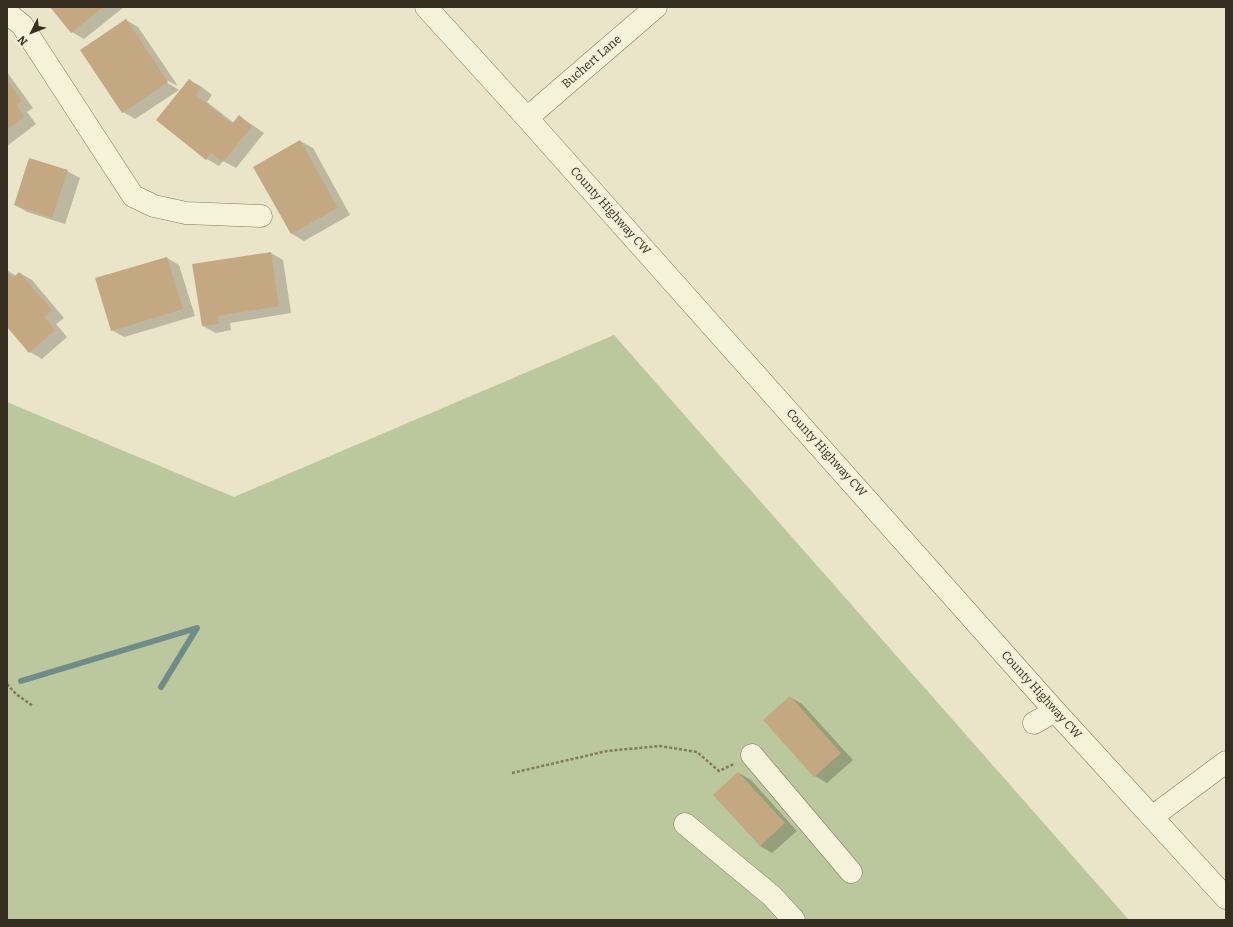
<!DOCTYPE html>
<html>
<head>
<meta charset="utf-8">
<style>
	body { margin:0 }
	#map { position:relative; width:1233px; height:927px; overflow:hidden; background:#eae5c8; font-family:Bitter,serif }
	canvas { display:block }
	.frame { position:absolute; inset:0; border:8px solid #362e21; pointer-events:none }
	.north { position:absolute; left:12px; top:12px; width:40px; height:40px; -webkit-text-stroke:3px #f2efd6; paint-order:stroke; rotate:228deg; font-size:11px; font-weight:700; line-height:16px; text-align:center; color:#362e21 }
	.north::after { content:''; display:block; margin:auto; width:14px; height:18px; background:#362e21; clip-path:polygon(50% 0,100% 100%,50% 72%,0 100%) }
</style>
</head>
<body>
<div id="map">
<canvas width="1233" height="927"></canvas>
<div class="frame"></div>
<div class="north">N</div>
</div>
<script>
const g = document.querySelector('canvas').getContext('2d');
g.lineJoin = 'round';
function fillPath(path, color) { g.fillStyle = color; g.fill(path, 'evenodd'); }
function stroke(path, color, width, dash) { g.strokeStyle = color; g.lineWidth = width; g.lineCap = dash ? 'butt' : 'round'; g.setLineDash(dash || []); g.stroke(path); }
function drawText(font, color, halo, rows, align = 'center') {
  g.font = font + ' Bitter,serif'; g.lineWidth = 3.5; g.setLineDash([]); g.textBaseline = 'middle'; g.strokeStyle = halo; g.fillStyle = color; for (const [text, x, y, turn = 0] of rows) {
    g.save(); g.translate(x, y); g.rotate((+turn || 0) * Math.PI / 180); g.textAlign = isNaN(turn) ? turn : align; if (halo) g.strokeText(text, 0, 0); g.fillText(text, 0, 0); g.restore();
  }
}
const green = new Path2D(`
	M614 335 1129 920H7V402L234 497Z`);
const shadow = new Path2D(`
	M51 7H124L84 39 72 32Z
	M126 20 138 27 178 86 164 79 163 80 179 90 135 119 123 112Z
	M7 72 33 108 27 112 36 124 7 146Z
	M189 80 202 87 212 95 207 102 234 123 239 117 251 124 264 133 236 168 223 161 219 166 207 159Z
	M300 141 313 148 350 215 304 241 292 234 254 167Z
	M67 171 80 178 65 224 27 212 15 205Z
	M271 253 283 260 291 313 230 323 231 330 216 333 203 326Z
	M167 258 179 265 195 316 124 337 112 330Z
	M7 270 16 276 20 273 32 280 64 318 56 324 67 337 42 359 30 352 7 326Z
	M790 697 802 704 853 760 827 783 815 776Z
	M739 773 751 780 797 831 772 853 760 846Z`);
const stream = new Path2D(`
	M21 681 197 628 161 687`);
const building = new Path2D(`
	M50 7H103L71 33Z
	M126 19 168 82 122 113 80 50Z
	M189 79 201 88 196 95 232 124 239 115 252 126 223 162 211 153 206 160 156 120Z
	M7 80 22 101 16 105 24 117 7 130Z
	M300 140 338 208 291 234 253 167Z
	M29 158 68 170 52 218 14 205Z
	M271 252 279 306 218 316 219 324 202 326 192 264Z
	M167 257 183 309 111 331 95 278Z
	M7 272 13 278 19 272 52 310 44 317 55 330 29 353 7 327Z
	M790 696 841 753 814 777 763 720Z
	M738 772 785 823 760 846 713 795Z`);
const path = new Path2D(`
	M7 684 16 694 33 706
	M512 773 607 751 660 746 697 752 719 771 734 764`);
const minor = new Path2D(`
	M426 7 527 118 1055 711 1226 898
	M7 13 22 25 133 196 154 206 186 213 261 216
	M527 118 656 7
	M1034 723 1055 711
	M752 755 851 872
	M1152 817 1226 762
	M685 824 772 896 794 920`);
const streetNames = [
	["Buchert Lane",592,62,-41],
	["County Highway CW",610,211,48],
	["County Highway CW",826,453,48],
	["County Highway CW",1041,695,48]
];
fillPath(green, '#bbc79c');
fillPath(shadow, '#0003');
stroke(stream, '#708c89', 6);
fillPath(building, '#c4a881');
stroke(minor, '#84795f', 23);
stroke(path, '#84795f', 2.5, [3, 2]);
stroke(minor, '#f5f2da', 22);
drawText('12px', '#362e21', '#f2efd6', streetNames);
</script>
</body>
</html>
